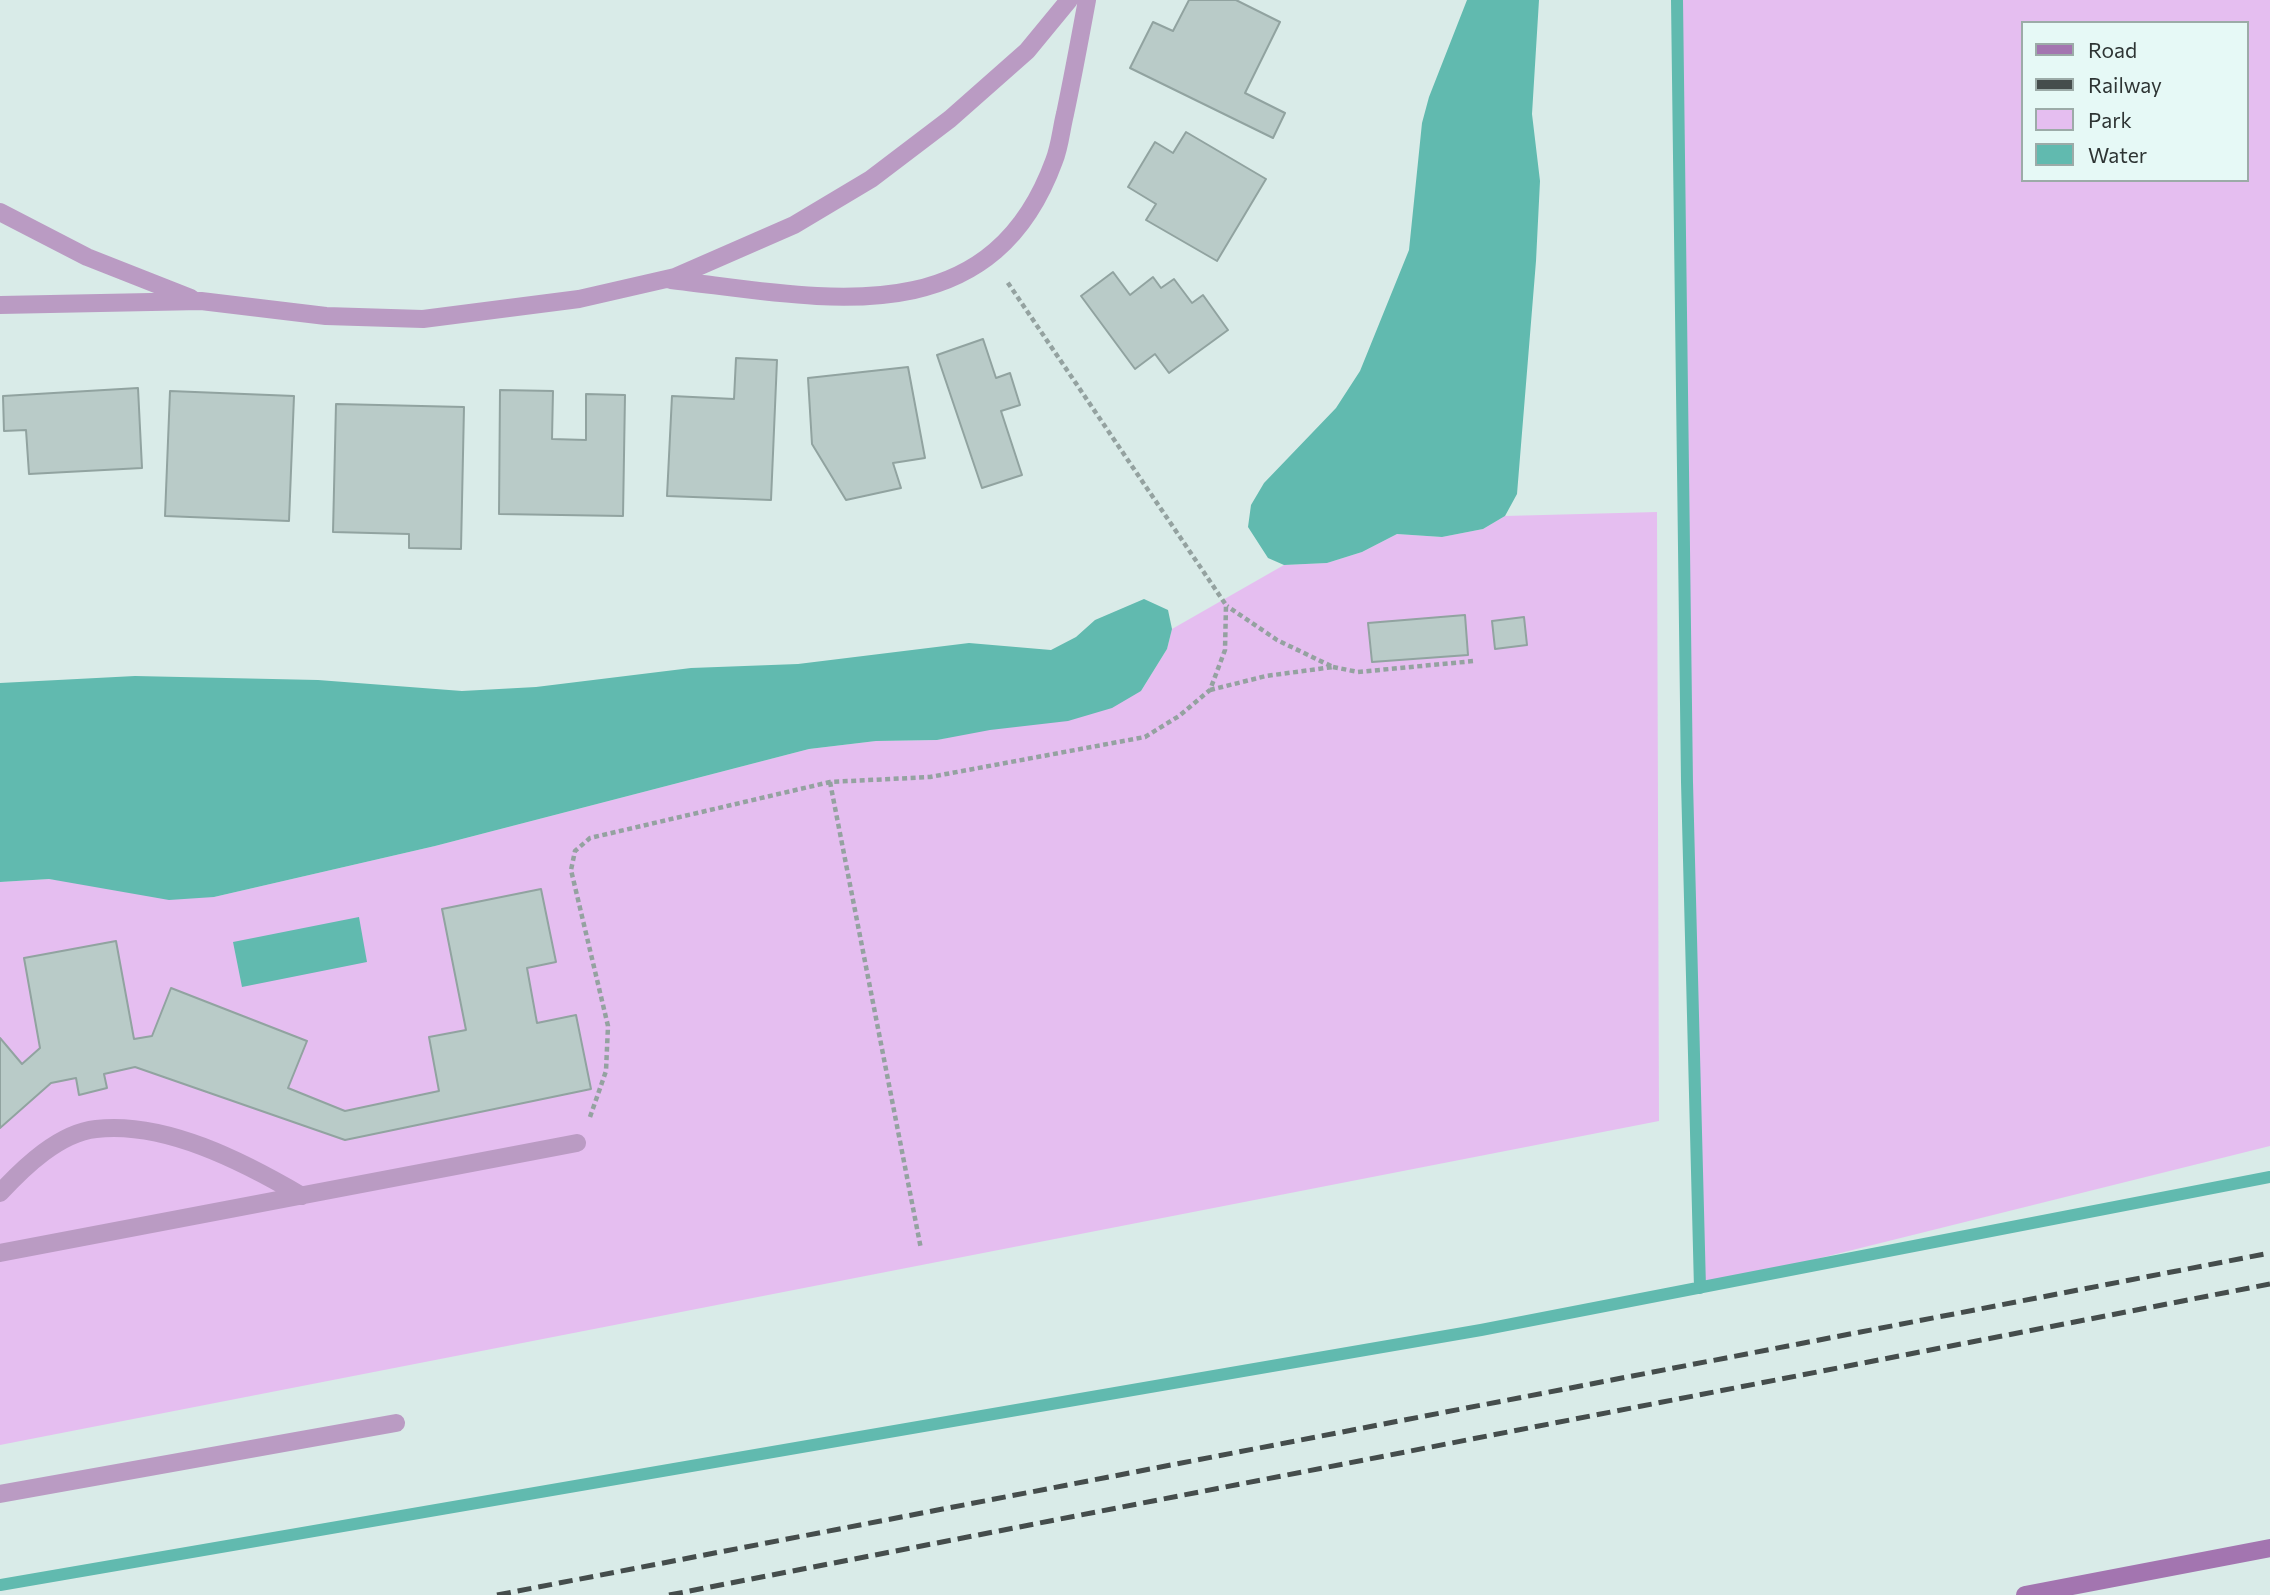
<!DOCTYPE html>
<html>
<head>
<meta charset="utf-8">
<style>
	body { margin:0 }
	#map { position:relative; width:2270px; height:1595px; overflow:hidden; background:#d9ebe8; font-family:Commissioner,sans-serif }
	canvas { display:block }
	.legend { position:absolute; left:2021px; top:21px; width:228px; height:161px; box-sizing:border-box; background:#e6f9f6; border:2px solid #9caba8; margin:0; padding:9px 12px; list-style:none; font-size:21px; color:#2e3534 }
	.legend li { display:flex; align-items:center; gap:14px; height:35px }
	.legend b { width:35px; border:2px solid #9caba8 }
</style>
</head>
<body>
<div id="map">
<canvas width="2270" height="1595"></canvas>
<ul class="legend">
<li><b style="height:9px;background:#a375b0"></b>Road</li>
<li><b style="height:9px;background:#454d4c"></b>Railway</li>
<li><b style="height:19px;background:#e5bef0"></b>Park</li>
<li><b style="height:19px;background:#61baaf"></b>Water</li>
</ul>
</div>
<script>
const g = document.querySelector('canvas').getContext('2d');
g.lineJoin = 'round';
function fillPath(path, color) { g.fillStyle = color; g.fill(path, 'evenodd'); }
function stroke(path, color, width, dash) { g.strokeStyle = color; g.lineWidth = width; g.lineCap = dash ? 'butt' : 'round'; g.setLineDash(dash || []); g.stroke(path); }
const green = new Path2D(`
	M1679 0H2270V1146L1700 1288ZM2023 23H2247V180H2023Z
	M1657 512 1659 1121 0 1445V882L49 879 214 897 435 846 809 749 876 741 937 740 1141 691 1167 649 1172 629 1284 565 1327 563 1362 552 1397 534 1442 537 1483 529 1505 516Z`);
const water = new Path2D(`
	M1467 0H1539L1532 114 1540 181 1536 261 1517 494 1505 516 1483 529 1442 537 1397 534 1362 552 1327 563 1284 565 1268 558 1248 527 1251 505 1264 483 1336 408 1360 371 1409 250 1422 123 1429 97Z
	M1144 599 1168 610 1172 629 1167 649 1141 691 1112 708 1068 721 990 730 937 740 876 741 809 749 435 846 214 897 169 900 49 879 0 882V683L135 676 318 680 462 691 536 687 691 668 798 664 969 643 1051 650 1076 637 1095 620Z
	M359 917 367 962 242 987 233 942Z`);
const stream = new Path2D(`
	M1677 0 1687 782 1700 1288
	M0 1585 1481 1330 2270 1177`);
const building = new Path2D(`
	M1189 0H1236L1280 22 1245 93 1285 113 1273 138 1130 68 1153 22 1173 31Z
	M1186 132 1266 179 1217 261 1146 220 1156 204 1128 187 1155 142 1173 153Z
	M1113 272 1130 295 1153 277 1161 288 1174 279 1192 303 1203 295 1228 330 1169 373 1155 354 1135 369 1081 296Z
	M983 339 996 378 1010 373 1020 405 1001 411 1022 475 982 488 937 355Z
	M736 358 777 360 771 500 667 496 672 396 734 399Z
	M908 367 925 458 893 463 901 488 846 500 812 444 808 378Z
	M138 388 142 468 29 474 26 430 4 431 3 396Z
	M500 390 553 391 552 439 586 440V394L625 395 623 516 499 514Z
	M170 391 294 396 289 521 165 516Z
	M336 404 464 407 461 549 409 548V534L333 532Z
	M1465 615 1468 655 1372 662 1368 623Z
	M1524 617 1527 645 1495 649 1492 621Z
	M541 889 556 962 527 968 537 1023 576 1015 591 1089 345 1140 135 1067 104 1074 107 1088 79 1095 76 1078 51 1083 0 1128V1038L22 1064 40 1048 24 958 116 941 134 1039 152 1036 171 988 307 1041 288 1088 345 1111 439 1091 429 1037 466 1030 442 909Z`);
const path = new Path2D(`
	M1333 667 1358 672 1474 661
	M1210 690 1266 676 1333 667 1277 640 1227 606
	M830 782 921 1249
	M590 1117 606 1071 608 1026 571 870 575 851 590 838 830 782 930 777 1145 737 1179 716 1210 690 1225 650 1226 605 1006 280`);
const minor = new Path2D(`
	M0 212 87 257 191 298
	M671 280C819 297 989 339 1054 161 1060 146 1061 130 1065 114 1073 76 1080 38 1087 0
	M0 305 201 301 326 316 423 319 579 299 675 277 794 225 871 179 950 119 1027 51 1069 0
	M0 1193C24 1167 59 1133 96 1129 165 1121 244 1162 302 1196
	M0 1253 577 1143
	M0 1494 396 1423`);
const secondary = new Path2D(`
	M2025 1595 2270 1548`);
const rail = new Path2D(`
	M497 1595 2270 1253
	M669 1595 2270 1284`);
fillPath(green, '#e5bef0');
fillPath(water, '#61baaf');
stroke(stream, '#61baaf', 12);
fillPath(building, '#b9cbc8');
stroke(building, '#91a3a0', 2);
stroke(path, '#94a2a0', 4.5, [5, 3.5]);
stroke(minor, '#ba9bc3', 18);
stroke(secondary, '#a375b0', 18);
stroke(rail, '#454d4c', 5, [14, 7]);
</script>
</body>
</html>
